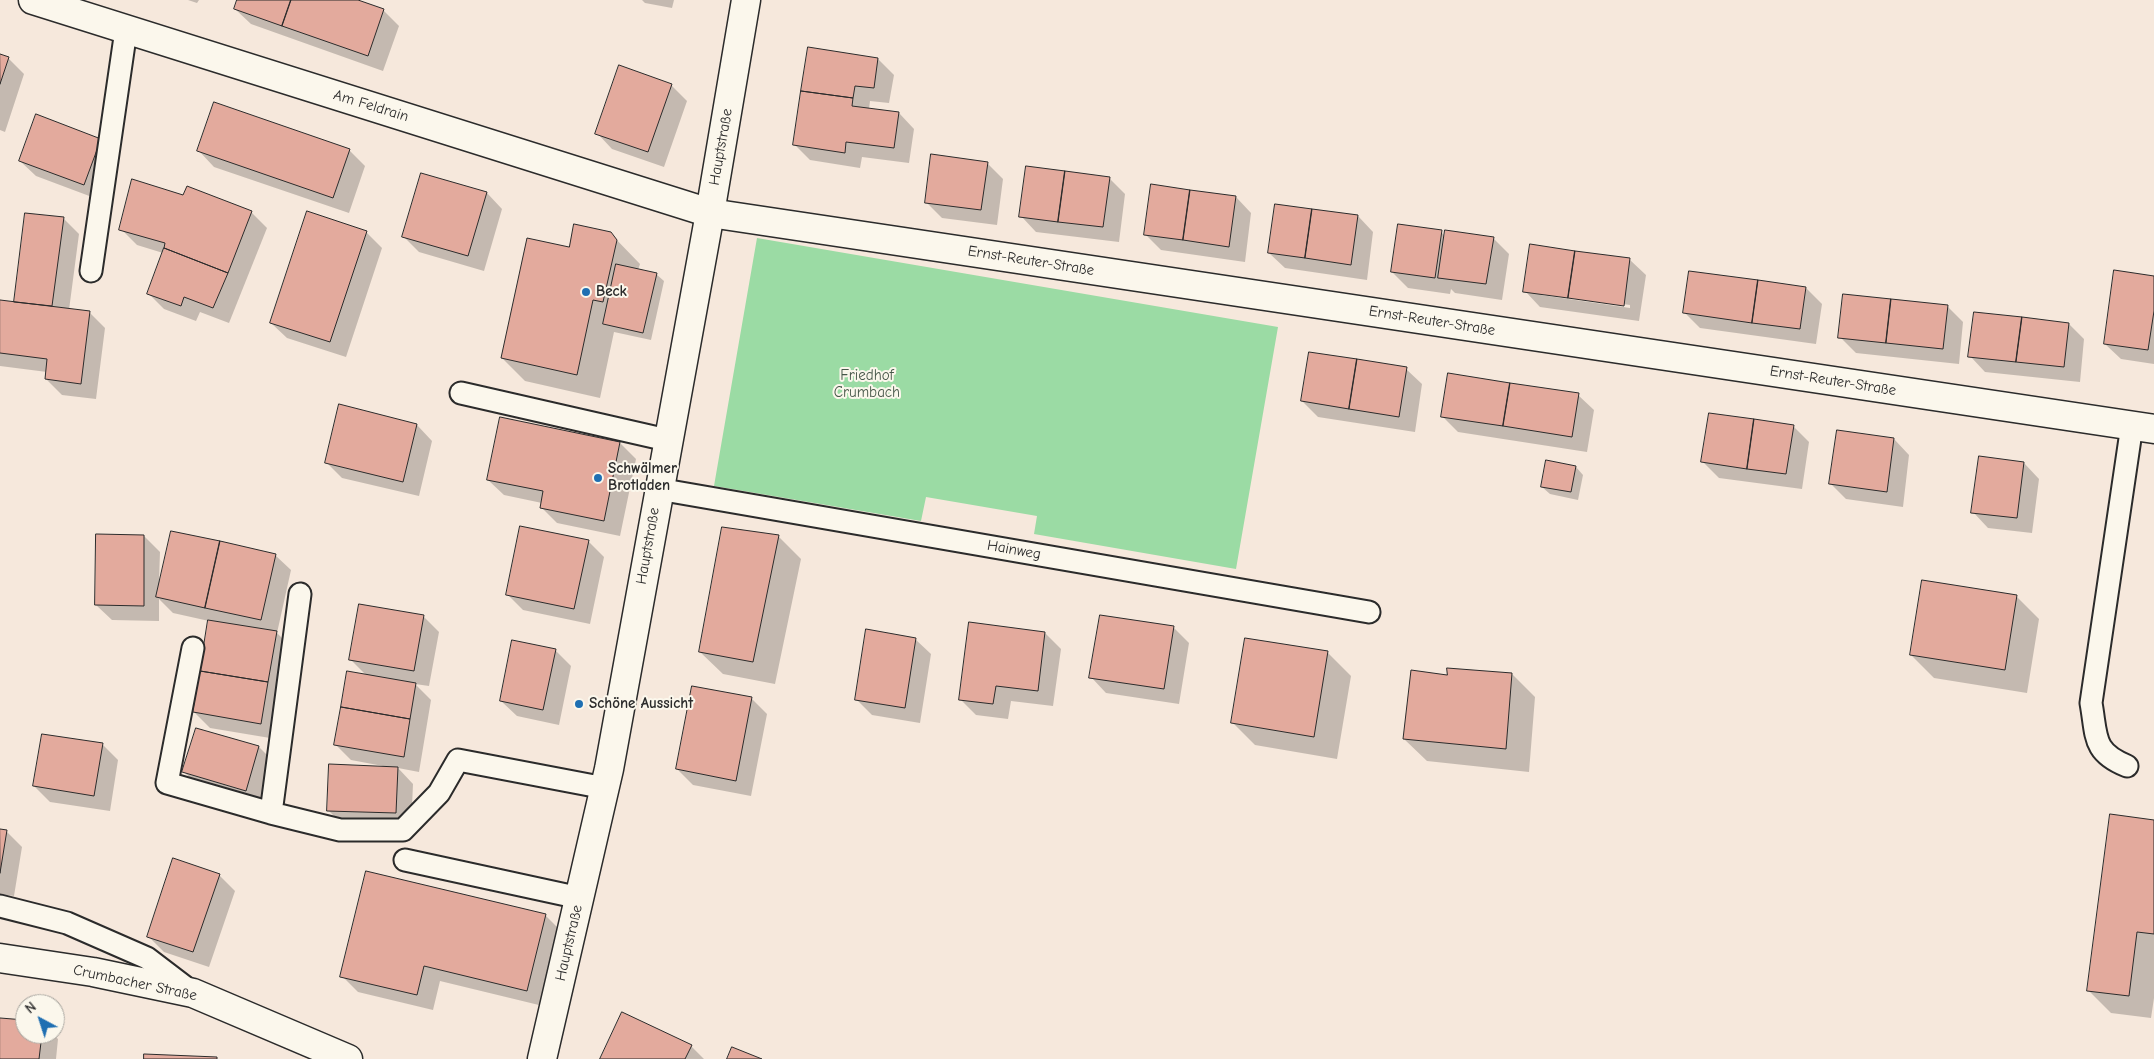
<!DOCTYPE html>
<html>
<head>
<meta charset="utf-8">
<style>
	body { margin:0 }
	#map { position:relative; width:2154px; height:1059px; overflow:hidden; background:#f6e8dc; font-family:"Comic Neue",sans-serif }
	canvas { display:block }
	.north { position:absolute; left:15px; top:994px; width:50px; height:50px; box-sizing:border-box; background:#fbf7ec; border:1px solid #a8a59f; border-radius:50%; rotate:320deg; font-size:14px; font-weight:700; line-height:20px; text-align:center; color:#2b2b2b }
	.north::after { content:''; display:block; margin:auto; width:18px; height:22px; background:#1f6fb2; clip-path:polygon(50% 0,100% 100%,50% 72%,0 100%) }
</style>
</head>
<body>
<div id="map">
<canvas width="2154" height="1059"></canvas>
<div class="north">N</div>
</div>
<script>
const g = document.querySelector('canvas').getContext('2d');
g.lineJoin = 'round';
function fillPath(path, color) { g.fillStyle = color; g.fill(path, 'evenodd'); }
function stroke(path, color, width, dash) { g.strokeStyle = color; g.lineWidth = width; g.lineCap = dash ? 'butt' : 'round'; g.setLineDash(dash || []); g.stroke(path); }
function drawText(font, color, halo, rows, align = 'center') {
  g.font = font + ' "Comic Neue",sans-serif'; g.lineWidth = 4; g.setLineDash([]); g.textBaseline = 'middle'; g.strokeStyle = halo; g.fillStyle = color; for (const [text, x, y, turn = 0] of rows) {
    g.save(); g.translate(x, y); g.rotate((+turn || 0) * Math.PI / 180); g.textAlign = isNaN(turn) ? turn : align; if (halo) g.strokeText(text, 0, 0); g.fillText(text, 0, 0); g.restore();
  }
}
const green = new Path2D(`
	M757 238 1278 327 1236 569 1034 534 1037 516 926 497 921 521 714 486Z`);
const shadow = new Path2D(`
	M188 0H199L197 3Z
	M238 0H354L383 10 399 26 383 71 251 24 235 9Z
	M642 0H674L672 8 645 3Z
	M809 49 878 59 894 75 889 103 870 101 869 109 899 113 914 129 909 163 862 157 860 168 810 160 794 144Z
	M0 56 8 58 24 74 5 132 0 130Z
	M671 85 687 101 664 167 612 149 597 133Z
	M101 140 100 200 36 176 20 161Z
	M349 150 365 166 349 213 214 167 199 151Z
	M987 163 1003 179 997 225 942 218 926 202Z
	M422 174 487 193 502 209 484 271 419 252 403 236Z
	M1109 178 1125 194 1119 242 1036 232 1021 216Z
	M184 196 251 212 267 228 229 323 200 312 196 321 164 309 148 293 163 253 137 245 121 229Z
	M1236 197 1251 213 1245 262 1161 250 1145 234Z
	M1358 216 1373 232 1367 280 1285 268 1269 253Z
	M63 218 79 234 69 310 89 312 105 328 96 399 62 395 46 379 47 372 0 366V301L15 303Z
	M366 232 382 248 346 357 287 338 271 323Z
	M1441 232 1445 236 1493 238 1509 254 1502 300 1455 293 1451 289 1450 294 1408 288 1392 272Z
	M610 233 640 264 638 270 656 274 664 281 651 340 614 332 600 398 525 381 502 358Z
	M1531 246 1630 260 1646 275 1639 321 1540 307 1525 291ZM1541 293 1630 305V308L1541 295Z
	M2154 277V364L2121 359 2105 344Z
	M1806 288 1822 304 1816 344 1700 328 1685 313Z
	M1947 306 1963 322 1959 364 1856 353 1840 337Z
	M2069 324 2084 339 2080 382 1985 372 1970 356Z
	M1406 369 1422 384 1415 432 1318 417 1302 401Z
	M1578 395 1594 410 1587 452 1458 432 1442 416Z
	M340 406 417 425 432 441 419 496 342 478 326 462Z
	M501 419 620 443 636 459 620 536 557 523 541 507 542 503 504 495 488 480Z
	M1793 426 1809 442 1802 489 1719 478 1703 462Z
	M1894 439 1909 455 1903 507 1846 499 1831 484Z
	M2024 463 2039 479 2032 533 1988 528 1973 512Z
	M1576 467 1583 475 1578 500 1550 494 1542 487Z
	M144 536 160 552 159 581 275 555 291 570 277 633 292 648 276 739 210 728 194 712 209 621 173 613 159 599V621L112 620 96 605Z
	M778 536 801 559 775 684 723 674 700 652Z
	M588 541 604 557 590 624 523 610 507 594Z
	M2016 596 2039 619 2027 693 1934 678 1911 655Z
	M423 616 439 632 429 686 415 684 431 700 419 772 398 768 413 784 411 829 344 826 328 810 383 766 351 760 336 745 367 676 350 659Z
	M1173 627 1189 643 1179 704 1106 693 1091 677Z
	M1045 633 1061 649 1053 706 1011 701 1008 719 976 715 960 699Z
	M915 639 931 654 920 723 872 715 856 699Z
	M1246 639 1328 653 1351 676 1337 759 1255 745 1232 722Z
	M555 650 571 666 559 725 517 716 501 701Z
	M1512 674 1535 697 1529 772 1427 761 1404 739 1448 676Z
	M751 698 767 714 751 796 693 785 677 769Z
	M196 729 259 747 275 763 262 806 200 787 184 772Z
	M102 744 118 760 110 811 50 802 34 786Z
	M2154 821V998L2151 1018 2111 1013 2088 990Z
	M0 830 6 831 22 847 14 896 0 894Z
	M219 875 235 891 209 967 164 952 148 936Z
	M545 915 561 931 543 1006 440 981 433 1010 358 992 342 976Z
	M0 1019 25 1022V1034H53L58 1039 56 1059H0Z
	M691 1046 704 1059H602Z`);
const building = new Path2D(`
	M237 0H291L282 26 234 9Z
	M291 0H358L384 9 368 56 282 26Z
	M808 47 878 58 874 88 855 86 853 98 801 91Z
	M0 54 9 57 0 84Z
	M619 65 672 84 648 152 595 134Z
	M801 91 853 98 852 106 899 112 894 148 846 142 845 153 793 145Z
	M214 102 350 149 333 198 197 151Z
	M36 114 101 139 84 185 19 161Z
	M931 154 988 162 981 210 925 203Z
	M1026 166 1065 171 1058 222 1019 217Z
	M1065 171 1110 177 1103 227 1058 222Z
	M421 173 487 192 468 256 402 237Z
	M132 179 183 195 187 186 252 211 228 273 164 248 165 243 119 230Z
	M1151 184 1190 190 1183 240 1144 235Z
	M1190 190 1236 196 1229 247 1183 240Z
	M1275 204 1312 209 1305 258 1268 253Z
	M1312 209 1358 215 1351 265 1305 258Z
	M307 211 367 231 330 342 270 323Z
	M25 213 64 217 52 306 14 302Z
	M574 224 611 232 617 240 603 302 593 300 577 375 501 358 527 238 569 247Z
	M1398 224 1442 230 1435 278 1391 272Z
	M1445 230 1494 237 1486 284 1438 278Z
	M1530 244 1575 251 1568 298 1523 292Z
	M164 248 228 273 213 308 184 297 181 306 147 294Z
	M1575 251 1630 258 1624 306 1568 298Z
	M616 264 657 273 643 333 603 324Z
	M2114 270 2154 276V311L2148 350 2104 344Z
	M1689 271 1758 280 1752 323 1683 313Z
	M1758 280 1806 287 1800 329 1752 323Z
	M1843 294 1891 299 1886 343 1838 338Z
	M1891 299 1948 305 1943 349 1886 343Z
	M0 300 90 311 81 384 45 379 47 359 0 353Z
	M1974 312 2022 317 2016 362 1968 357Z
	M2022 317 2069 323 2064 367 2016 362Z
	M1309 352 1357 359 1349 409 1301 401Z
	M1357 359 1407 367 1399 417 1349 409Z
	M1448 373 1510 383 1503 426 1441 417Z
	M1510 383 1579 393 1572 437 1503 426Z
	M339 404 417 424 403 482 325 463Z
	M1709 413 1754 419 1747 469 1701 462Z
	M500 417 620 442 604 521 540 508 543 491 487 480Z
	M1754 419 1794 425 1786 474 1747 469Z
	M1837 430 1894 438 1887 492 1829 484Z
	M1979 456 2024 462 2017 518 1971 513Z
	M1546 460 1576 466 1571 492 1541 487Z
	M520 526 589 540 574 609 506 595Z
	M722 527 779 535 753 662 699 652Z
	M171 531 220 541 205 608 156 597Z
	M96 534 144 535V606L95 605Z
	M220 541 276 554 261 620 205 608Z
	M1922 580 2017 595 2005 670 1910 655Z
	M359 604 424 615 414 671 349 660Z
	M1100 615 1174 626 1164 689 1089 678Z
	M208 620 277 631 268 682 200 671Z
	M969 622 1045 632 1038 691 996 686 993 704 959 700Z
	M866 629 916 638 905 708 855 700Z
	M1245 638 1328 651 1314 737 1231 723Z
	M512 640 556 649 543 710 500 701Z
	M1447 668 1512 673 1506 749 1403 739 1411 670 1447 675Z
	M200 671 268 682 261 724 193 712Z
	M347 671 416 683 410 719 341 707Z
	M692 686 752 697 736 781 676 769Z
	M341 707 410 719 404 757 334 745Z
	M196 728 259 746 246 791 182 772Z
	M42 734 103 743 94 796 33 786Z
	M329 764 398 767 396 813 327 811Z
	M2110 814 2154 820V934L2137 932 2129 996 2087 991Z
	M0 829 7 830 0 873Z
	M173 858 220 874 193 952 147 937Z
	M366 871 546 914 527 991 424 966 417 995 340 977Z
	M622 1012 692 1045 685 1059H600Z
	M0 1018 25 1020V1034H42L39 1059H0Z
	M732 1047 762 1059H727Z
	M144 1054 217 1057V1059H144Z`);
const service = new Path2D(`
	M91 271 126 30
	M461 393 667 440
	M658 489 1369 612
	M300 594 271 813 340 830H403L439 793 458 760 605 788
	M193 648 167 783 271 813
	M2127 766C2092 752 2097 736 2091 703L2132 425
	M405 860 580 898
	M0 906 67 923 147 958 189 990`);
const minor = new Path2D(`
	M33 0 710 213 2154 429`);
const secondary = new Path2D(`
	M0 958 93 972 193 993 348 1059
	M542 1059 609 769 710 213 746 0`);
const markers = [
	[586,292,5,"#1f6fb2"],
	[598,478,5,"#1f6fb2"],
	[579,704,5,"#1f6fb2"]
];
const streetNames = [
	["Am Feldrain",371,106,17],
	["Hauptstraße",721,147,-80],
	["Ernst-Reuter-Straße",1031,261,9],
	["Ernst-Reuter-Straße",1432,321,9],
	["Ernst-Reuter-Straße",1833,381,9],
	["Hauptstraße",648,546,-80],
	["Hainweg",1014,550,10],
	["Hauptstraße",569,943,-77],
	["Crumbacher Straße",135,983,12]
];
const poiNames = [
	["Beck",596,292],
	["Schwälmer",608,469],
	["Brotladen",608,486],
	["Schöne Aussicht",589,704]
];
const parkNames = [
	["Friedhof",867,376],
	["Crumbach",867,393]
];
fillPath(green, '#9bdba4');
fillPath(shadow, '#0003');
fillPath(building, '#e3aa9d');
stroke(building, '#2b2b2b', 1);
stroke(service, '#2b2b2b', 25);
stroke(minor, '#2b2b2b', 31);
stroke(secondary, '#2b2b2b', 31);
stroke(service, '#fbf7ec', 21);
stroke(minor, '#fbf7ec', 28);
stroke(secondary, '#fbf7ec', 28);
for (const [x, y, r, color] of markers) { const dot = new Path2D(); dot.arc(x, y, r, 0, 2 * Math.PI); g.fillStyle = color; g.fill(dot); stroke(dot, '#fbf7ec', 2); }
drawText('15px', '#2b2b2b', '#fbf7ec', streetNames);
drawText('bold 15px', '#2b2b2b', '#fbf7ec', poiNames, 'left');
drawText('15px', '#475749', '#fbf7ec', parkNames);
</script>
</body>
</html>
